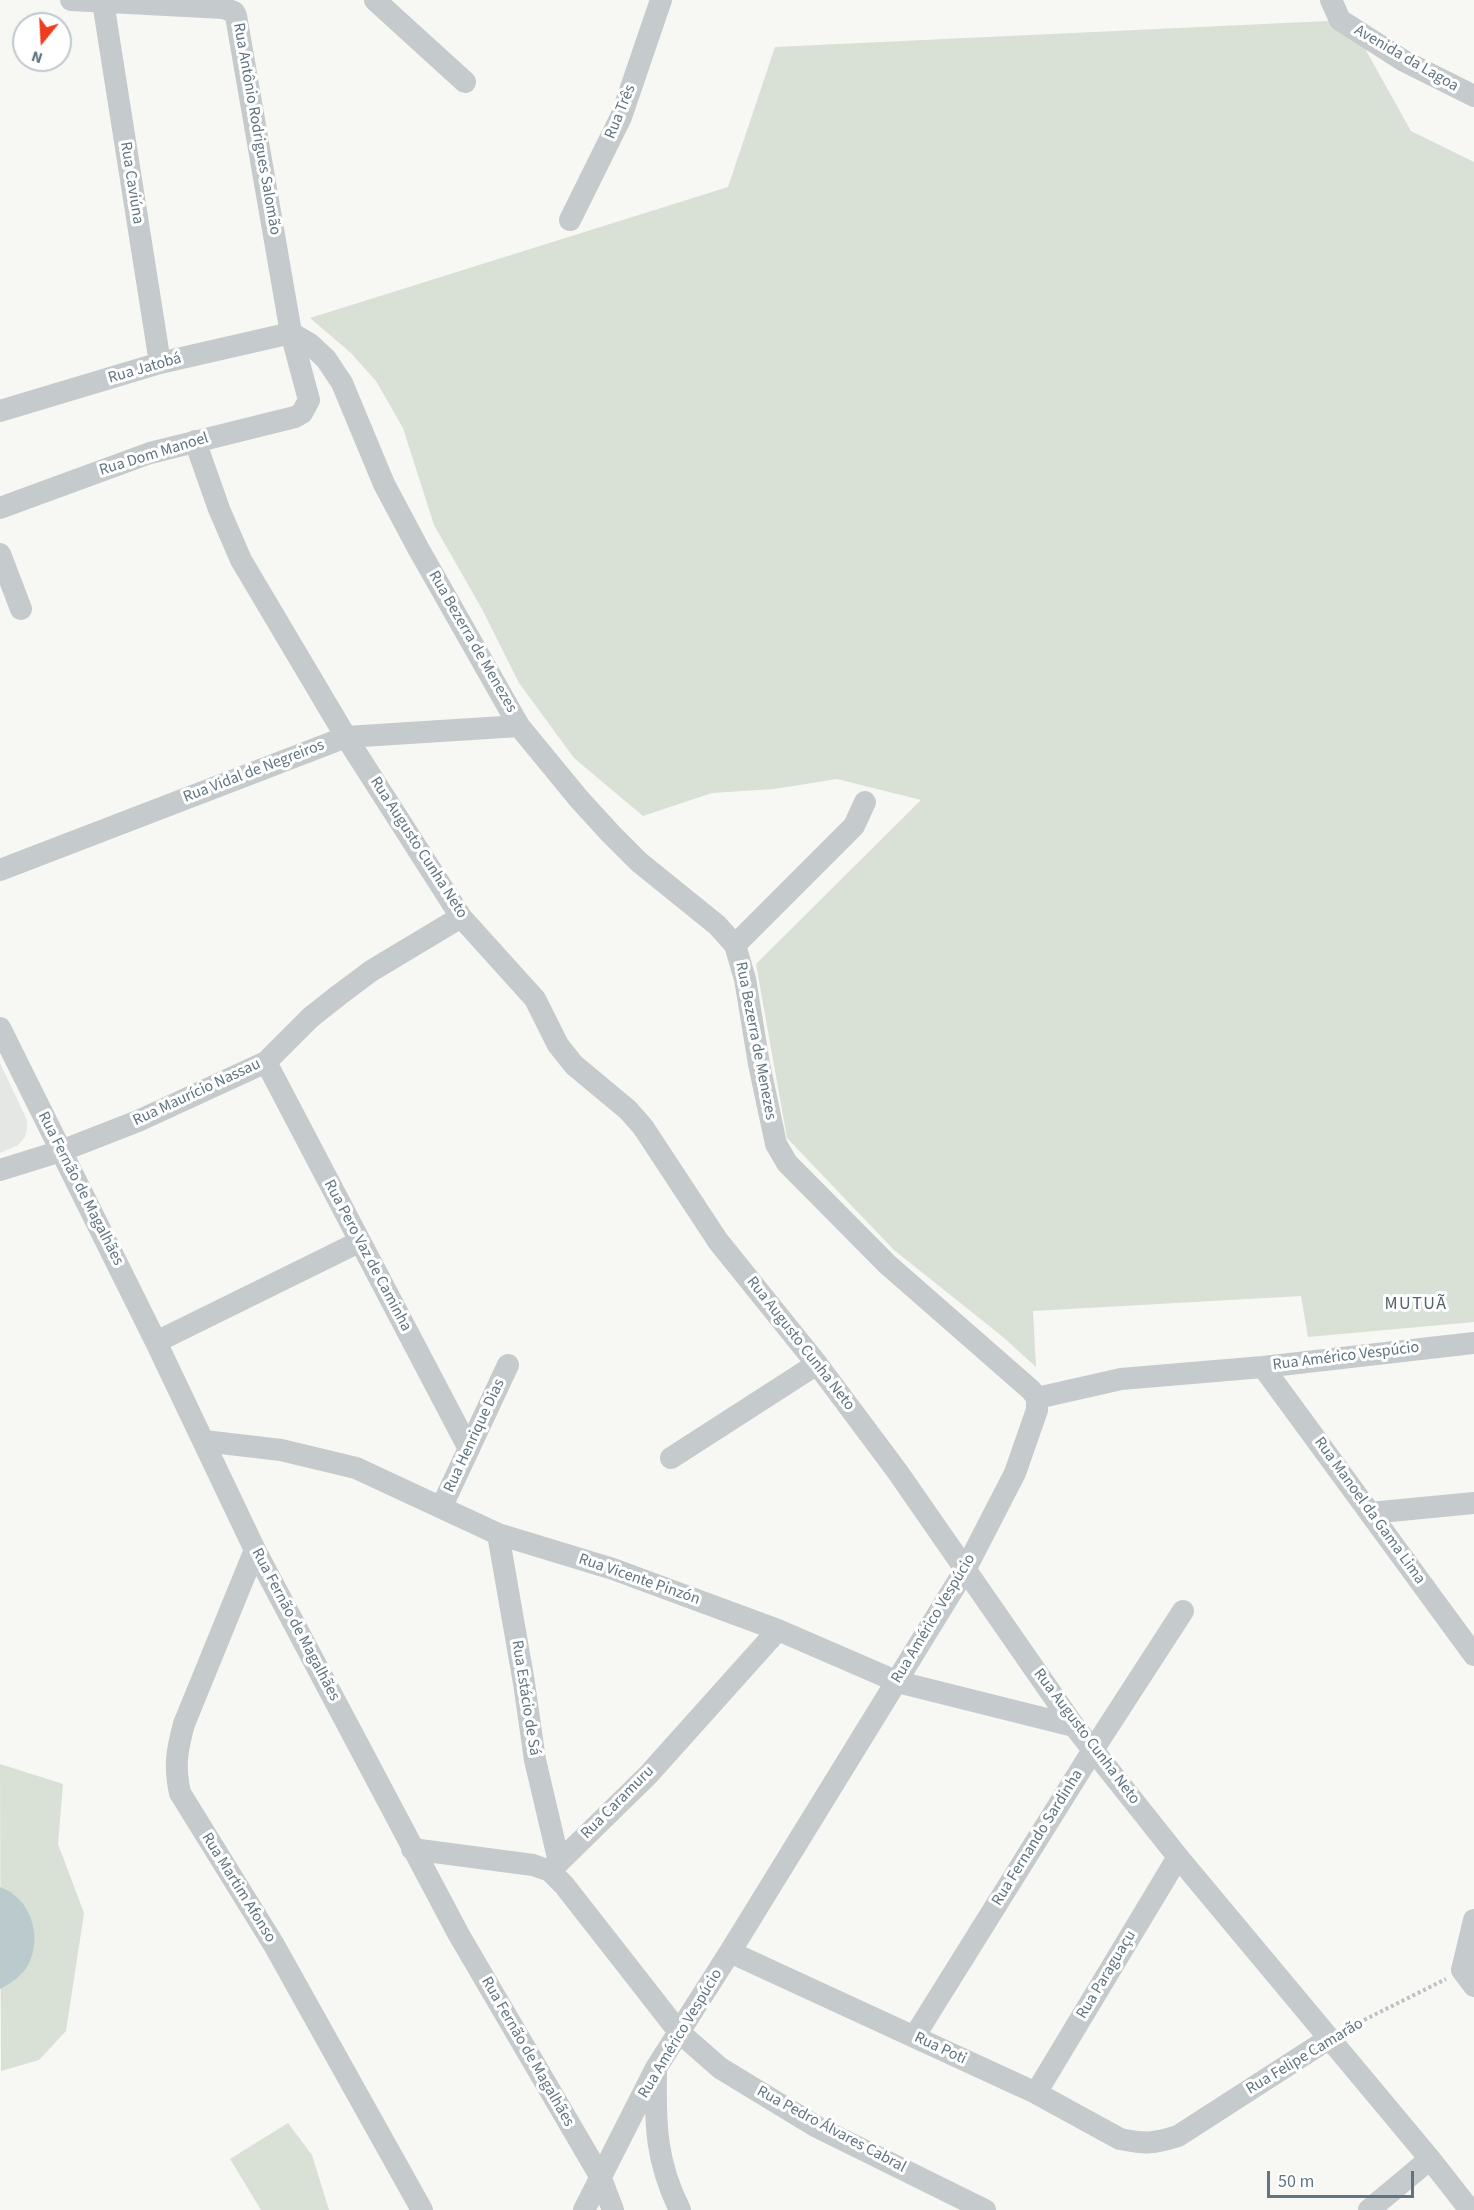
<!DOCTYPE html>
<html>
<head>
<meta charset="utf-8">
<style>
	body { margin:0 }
	#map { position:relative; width:1474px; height:2210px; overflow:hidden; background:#f7f7f4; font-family:"Source Sans 3",sans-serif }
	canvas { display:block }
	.north { position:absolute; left:12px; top:12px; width:60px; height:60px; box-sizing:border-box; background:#fff; border:2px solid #bfc8cd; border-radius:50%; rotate:198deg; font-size:16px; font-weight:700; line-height:24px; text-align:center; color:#607581 }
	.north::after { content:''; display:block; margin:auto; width:21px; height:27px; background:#ee3d1d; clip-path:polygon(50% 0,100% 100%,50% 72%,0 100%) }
	.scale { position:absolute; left:1267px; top:2171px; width:147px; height:27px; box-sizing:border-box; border:3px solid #607581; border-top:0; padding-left:8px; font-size:18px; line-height:21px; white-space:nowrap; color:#607581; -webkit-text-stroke:4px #fff; paint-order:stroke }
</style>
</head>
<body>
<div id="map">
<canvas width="1474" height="2210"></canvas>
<div class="north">N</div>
<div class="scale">50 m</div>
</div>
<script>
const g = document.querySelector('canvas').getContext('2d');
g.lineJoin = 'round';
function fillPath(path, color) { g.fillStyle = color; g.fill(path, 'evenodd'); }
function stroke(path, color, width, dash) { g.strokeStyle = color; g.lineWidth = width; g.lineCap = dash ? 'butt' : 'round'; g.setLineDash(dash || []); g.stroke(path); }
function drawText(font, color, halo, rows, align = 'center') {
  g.font = font + ' "Source Sans 3",sans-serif'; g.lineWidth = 6; g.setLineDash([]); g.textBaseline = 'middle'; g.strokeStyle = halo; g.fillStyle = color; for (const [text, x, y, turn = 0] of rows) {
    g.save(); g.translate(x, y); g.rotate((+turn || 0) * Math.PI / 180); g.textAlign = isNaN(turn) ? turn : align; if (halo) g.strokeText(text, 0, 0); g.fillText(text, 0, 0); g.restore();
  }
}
const built = new Path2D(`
	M0 1063 27 1120V1129L25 1137 18 1145 0 1153Z`);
const green = new Path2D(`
	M1349 20 1411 131 1474 162V1322L1308 1337 1301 1296 1033 1311 1036 1367 1003 1337 894 1250 787 1138 756 964 921 800 837 779 774 789 712 793 643 816 574 758 519 683 482 609 434 525 403 428 376 381 351 353 310 318 728 187 775 47Z
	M0 1764 63 1784 58 1844 84 1913 66 2031 39 2060 1 2071Z
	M288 2123 312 2155 329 2210H261L230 2159Z`);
const water = new Path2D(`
	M0 1887C31 1898 43 1937 28 1965 22 1976 11 1983 0 1989Z`);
const path = new Path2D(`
	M1348 2028 1446 1979`);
const minor = new Path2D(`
	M375 0 465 82
	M1331 0 1340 20 1404 61 1474 96
	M103 2 160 363
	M570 220 621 117 661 0
	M291 333 310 344 326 359 342 383 384 484 418 548 519 726 579 799 611 834 639 862 717 925 735 945 745 979 759 1064 776 1144 787 1163 887 1264 1031 1390 1037 1398
	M0 411 160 363 291 333
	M195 441 219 509 241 560 346 737 461 917 535 999 558 1045 574 1065 628 1110 643 1127 718 1241 817 1364 897 1471 1074 1726 1178 1857 1430 2159 1470 2210
	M0 508 150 453 295 417 302 413 309 400 291 333 236 16 234 12 223 8 71 0
	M0 554 21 609
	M0 870 346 737 519 726
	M735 945 854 826 865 802
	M0 1028 156 1342 255 1550 459 1935 600 2176 613 2210
	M266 1062 469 1449
	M0 1170 61 1151 138 1121 266 1062 311 1017 339 995 371 971 461 917
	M156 1342 359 1242
	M1263 1367 1474 1655
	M1037 1398 1121 1379 1263 1367 1474 1343
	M204 1441 281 1450 356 1468 498 1534 613 1569 778 1630 898 1682 1074 1726
	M671 1458 817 1364
	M442 1506 508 1365
	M1370 1513 1474 1503
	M498 1534 524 1683 535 1760 559 1862
	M255 1550 184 1724C177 1750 174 1766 180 1793L274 1945 422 2210
	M412 1849 533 1865 550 1871 648 1775 778 1630
	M550 1871 564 1885 679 2032 720 2068 817 2127 985 2210
	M1474 1920 1462 1970 1474 1986
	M730 1952 1036 2093 1120 2139C1145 2144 1153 2144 1178 2136L1330 2038
	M914 2037 1093 1750 1183 1611
	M656 2073C655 2125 656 2162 680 2210
	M1036 2093 1178 1857
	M584 2210 656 2068 730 1952 965 1570 1015 1473 1037 1410V1398
	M1369 2210 1430 2159`);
const streetNames = [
	["Avenida da Lagoa",1406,59,30],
	["Rua Três",621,112,-68],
	["Rua Antônio Rodrigues Salomão",256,129,80],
	["Rua Caviúna",131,183,81],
	["Rua Jatobá",145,369,-16],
	["Rua Dom Manoel",154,455,-17],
	["Rua Bezerra de Menezes",472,642,60],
	["Rua Vidal de Negreiros",254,772,-21],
	["Rua Augusto Cunha Neto",418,848,57],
	["Rua Bezerra de Menezes",755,1041,79],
	["Rua Maurício Nassau",197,1093,-25],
	["Rua Fernão de Magalhães",80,1189,63],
	["Rua Pero Vaz de Caminha",367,1256,62],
	["Rua Augusto Cunha Neto",800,1344,52],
	["Rua Américo Vespúcio",1346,1357,-7],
	["Rua Henrique Dias",475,1436,-65],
	["Rua Manoel da Gama Lima",1369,1511,54],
	["Rua Vicente Pinzón",639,1580,19],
	["Rua Américo Vespúcio",934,1619,-59],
	["Rua Fernão de Magalhães",295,1625,62],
	["Rua Estácio de Sá",525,1698,81],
	["Rua Augusto Cunha Neto",1086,1737,53],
	["Rua Caramuru",618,1803,-45],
	["Rua Fernando Sardinha",1038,1838,-58],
	["Rua Martim Afonso",238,1888,58],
	["Rua Paraguaçu",1107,1975,-59],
	["Rua Américo Vespúcio",681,2034,-59],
	["Rua Poti",940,2049,25],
	["Rua Fernão de Magalhães",527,2052,60],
	["Rua Felipe Camarão",1305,2057,-31],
	["Rua Pedro Álvares Cabral",831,2130,28]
];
const neighbourhoodNames = [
	["MUTUÃ",1416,1305]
];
fillPath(built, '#e5e7e5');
fillPath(green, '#d9e0d5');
fillPath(water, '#bbcacd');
stroke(path, '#bec1c3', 4, [3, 3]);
stroke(minor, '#c5cacc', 22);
drawText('16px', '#607581', '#fff', streetNames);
g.letterSpacing = '1.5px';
drawText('18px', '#53636c', '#fff', neighbourhoodNames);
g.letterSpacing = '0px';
</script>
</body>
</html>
